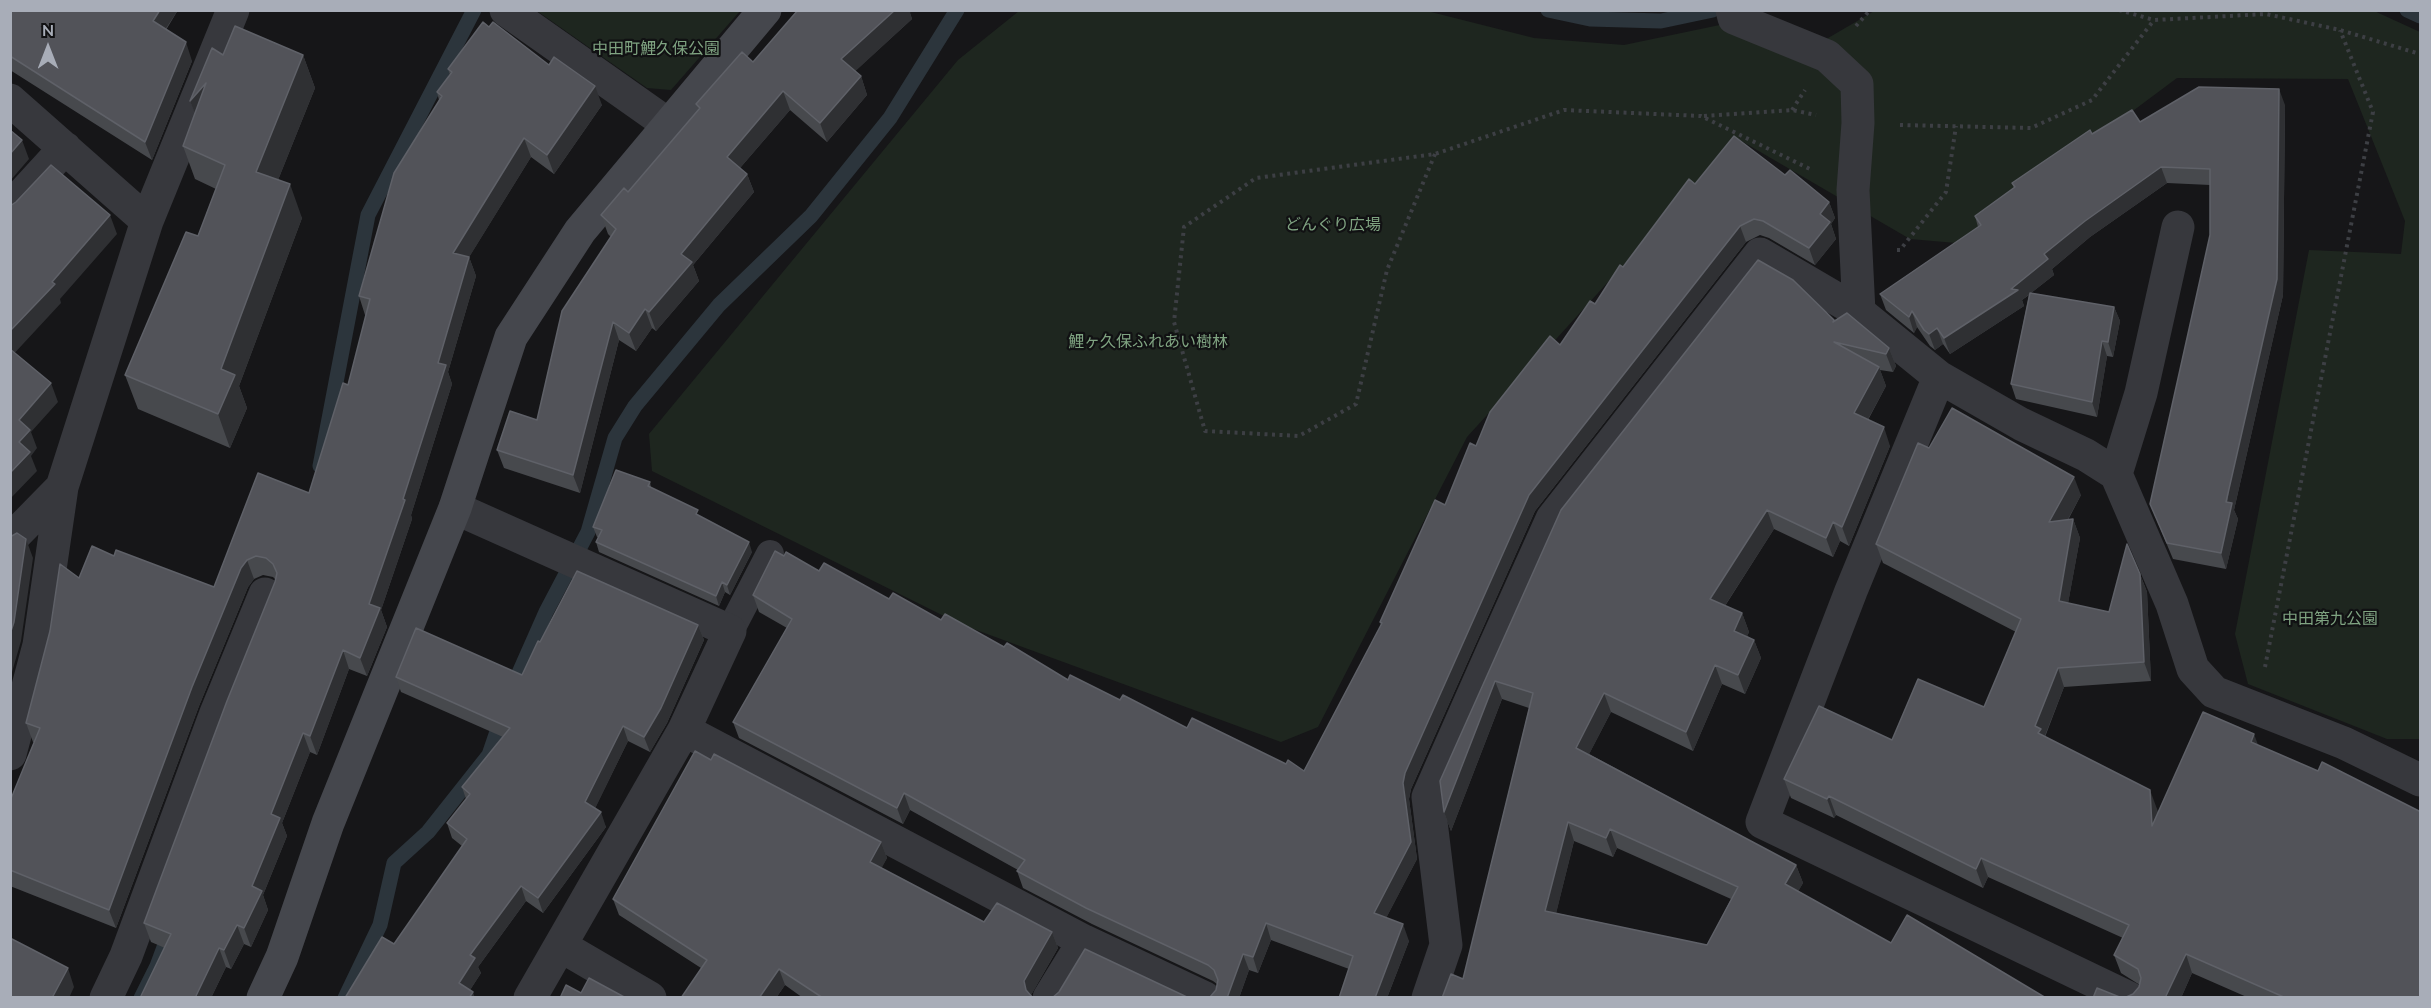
<!DOCTYPE html>
<html>
<head>
<meta charset="utf-8">
<style>
	body { margin:0 }
	#map { position:relative; width:2431px; height:1008px; overflow:hidden; background:#161618; font-family:Mulish,sans-serif }
	canvas { display:block }
	.frame { position:absolute; inset:0; border:12px solid #a8adb8; pointer-events:none }
	.north { position:absolute; left:18px; top:18px; width:60px; height:60px; -webkit-text-stroke:4px #111113; paint-order:stroke; rotate:0deg; font-size:16px; font-weight:700; line-height:24px; text-align:center; color:#a8adb8 }
	.north::after { content:''; display:block; margin:auto; width:21px; height:27px; background:#a8adb8; clip-path:polygon(50% 0,100% 100%,50% 72%,0 100%) }
</style>
</head>
<body>
<div id="map">
<canvas width="2431" height="1008"></canvas>
<div class="frame"></div>
<div class="north">N</div>
</div>
<script>
const g = document.querySelector('canvas').getContext('2d');
g.lineJoin = 'round';
function fillPath(path, color) { g.fillStyle = color; g.fill(path, 'evenodd'); }
function stroke(path, color, width, dash) { g.strokeStyle = color; g.lineWidth = width; g.lineCap = dash ? 'butt' : 'round'; g.setLineDash(dash || []); g.stroke(path); }
function drawText(font, color, halo, rows, align = 'center') {
  g.font = font + ' Mulish,"Noto Sans JP",sans-serif'; g.lineWidth = 4.5; g.setLineDash([]); g.textBaseline = 'middle'; g.strokeStyle = halo; g.fillStyle = color; for (const [text, x, y, turn = 0] of rows) {
    g.save(); g.translate(x, y); g.rotate((+turn || 0) * Math.PI / 180); g.textAlign = isNaN(turn) ? turn : align; if (halo) g.strokeText(text, 0, 0); g.fillText(text, 0, 0); g.restore();
  }
}
const green = new Path2D(`
	M1876 10H2372L2420 32V739H2387L2248 684 2235 634 2309 250 2401 254 2405 221 2348 79 2177 78 1956 243 1910 239 1738 139 1467 437 1318 727 1281 742 960 624 652 471 649 434 958 60 1019 11H1427L1534 38 1624 45 1734 22 1811 48Z
	M537 11H740L671 90 647 88Z`);
const stream = new Path2D(`
	M1548 10 1590 19 1661 21 1713 10
	M2407 10 2420 16
	M320 466 368 215 474 10
	M511 691 546 612 588 532 615 438 635 406 719 305 811 216 890 118 957 10
	M141 998 157 966 170 931
	M345 998 380 925 394 863 428 832 489 755 502 717`);
const path = new Path2D(`
	M2119 10 2154 20 2266 14 2340 30 2420 54
	M1856 26 1870 10
	M1792 110 1805 90
	M1704 116 1792 110 1816 115
	M1900 125 2031 128 2092 100 2154 20
	M1435 154 1387 270 1356 404 1299 436 1205 431 1174 322 1184 227 1256 178 1435 154 1564 110 1701 116 1812 170
	M1897 250H1900L1946 192 1956 126
	M2265 667 2373 112 2340 30`);
const lane = new Path2D(`
	M730 631 770 554`);
const street = new Path2D(`
	M506 10 669 125
	M1732 10 1734 18 1827 56 1857 84 1858 123 1853 190 1859 312 1939 377 2021 424 2086 455 2116 474 2172 604 2193 669 2214 692 2344 743 2420 780
	M10 100 147 221
	M10 208 65 148
	M1939 377 1851 591 1762 822 2129 998
	M2116 474 2141 393 2178 227
	M455 508 730 631 684 730
	M10 540 62 487
	M10 754 39 645 62 487 147 221 233 10
	M561 946 650 998
	M106 998 126 956 216 713 265 594
	M530 998 684 730 1084 941 1205 998
	M1049 998 1084 941
	M1428 998 1446 945 1428 797 1493 650 1552 519 1760 254 1859 312`);
const secondary = new Path2D(`
	M263 998 282 957 328 823 455 508 511 337 580 231 765 10`);
const wall = new Path2D(`
	M10 10H178L166 30 192 61 152 160 10 70Z
	M910 13 912 19 855 71 861 76 867 95 827 142 790 110 740 168 747 174 754 192 693 265 699 281 656 331 652 328 636 351 619 340 580 493 504 468 497 450 537 420 611 237 608 234 601 215 628 192 698 110 696 104 753 62Z
	M489 27 549 65 602 105 554 174 531 157 469 257 476 276 448 372 452 384 411 515 412 519 381 610 387 627 367 676 349 669 317 755 310 752 282 823 287 836 263 895 268 910 251 947 244 944 231 969 226 967 211 998H140L165 948 151 942 144 923 276 580 273 577 263 575 254 579 248 587 199 706 116 928 10 886V801L34 742H33L26 723 79 578 114 556 214 587 309 493 348 385 366 315H365L359 296 439 100 437 92 450 75 448 69Z
	M223 55H303L315 88 278 180 302 218 239 386 247 408 230 448 138 409 125 375 198 236 216 189 195 179 183 146 195 113 190 101Z
	M2285 105 2283 295 2234 510 2238 519 2226 569 2173 559 2150 504 2210 235V185L2167 183 2090 237 2052 269 2054 275 2031 293 2114 307 2120 321 2113 357 2107 356 2097 417 2016 399 2011 384 2029 295 2022 300 2024 306 1950 354 1943 344 1935 350 1930 346 1917 327 1914 333 1886 310 1880 294 1978 227 1975 216 2014 188 2012 183 2092 134 2140 122Z
	M1785 175 1829 202 1835 218 1831 224 1836 239 1815 265 1769 238 1760 235 1746 242 1535 511 1411 789 1409 799 1417 859 1386 918 1409 941 1387 998H1339L1349 969 1271 940 1258 973 1249 970 1239 998H1208L1210 997 1216 990 1217 984 1213 981 1092 924 1023 888 1017 871 1018 870 910 810 903 824 739 738 733 722 787 628 759 612 753 595 784 556 941 620 1004 647 1068 680 1120 700 1187 728 1304 771 1381 625 1380 622 1445 505 1476 446 1595 304 1623 267 1695 184Z
	M1835 321 1889 348 1896 366 1893 372 1880 370 1886 386 1868 420 1890 446 1849 546 1840 541 1833 557 1774 529 1725 606 1742 613 1749 632 1747 636 1754 640 1761 658 1745 694 1722 684 1693 751 1611 712 1589 754 1796 865 1803 883 1798 891 1891 943 2046 998 1463 979 1529 708 1502 699 1451 831 1444 812 1561 510ZM1574 841 1613 857 1617 848 1731 899 1707 945 1556 913Z
	M1929 448 2081 495 2068 520 2073 519 2080 538 2068 603 2109 612 2140 574 2147 592 2151 681 2064 687 2045 737 2157 809 2158 814 2258 745 2421 998H2249L2192 973 2181 998H2124L2133 994 2139 987 2140 985 2121 973 2114 955 2123 938 1988 877 1983 888 1836 815 1834 818 1791 798 1784 779 1984 707 2016 632 1883 563 1876 544Z
	M650 482 651 488 700 516 752 552 730 595 725 592 719 606 599 552 596 542 598 537H597L593 527Z
	M698 625 704 640 667 723 650 752 628 741 595 808 606 827 543 913 526 901 478 967 481 973 470 990 394 944 462 846 452 838 447 823 466 799 462 787 503 737 401 692 396 677 522 675 540 642Z
	M711 760 881 842 887 858 881 868 984 922 1052 932 1058 948 1031 995 1033 998H803L785 985 776 998H681L701 968 619 915 613 899Z`);
const shadedWall = new Path2D(`
	M160 10H178L159 39 153 21Z
	M895 10H912L910 13 912 19 848 78 841 59Z
	M186 42 192 61 152 160 145 142Z
	M303 55 315 88 268 205 256 172Z
	M861 76 867 95 827 142 820 123Z
	M206 83 203 134 190 101Z
	M595 86 602 105 554 174 547 155Z
	M2279 89 2285 105 2283 295 2234 510 2238 519 2226 569 2221 553Z
	M783 91 790 110 734 175 727 157Z
	M524 138 531 157 460 272 453 253Z
	M22 140 29 159 10 181V154Z
	M2161 167 2167 183 2090 237 2052 269 2054 275 2022 300 2024 306 1950 354 1944 338 2011 289 2044 254 2085 221Z
	M747 174 754 192 693 265 699 281 656 331 649 312 681 254Z
	M290 184 302 218 239 386 247 408 230 448 218 414 221 369Z
	M1829 202 1835 218 1831 224 1836 239 1815 265 1809 248 1820 214Z
	M110 215 117 234 60 299 61 303 10 358V331Z
	M1740 226 1746 242 1535 511 1411 789 1409 799 1417 859 1380 930 1374 913 1405 773 1529 495Z
	M469 257 476 276 448 372 452 384 411 515 412 519 381 610 387 627 367 676 360 658 369 604 403 499 438 363Z
	M2114 307 2120 321 2113 357 2108 342Z
	M645 309 652 328 636 351 629 333Z
	M1912 311 1917 327 1914 333 1909 317Z
	M613 322 619 340 580 493 573 475Z
	M1937 328 1943 344 1935 350 1929 334Z
	M2102 341 2107 356 2097 417 2092 402Z
	M1889 348 1896 366 1893 372 1886 354Z
	M1879 367 1886 386 1861 432 1854 413Z
	M51 383 58 402 31 432 37 448 31 456 37 471 10 499V473L19 442V420Z
	M1884 427 1890 446 1849 546 1842 527Z
	M2074 477 2081 495 2056 541 2049 522Z
	M1767 510 1774 529 1717 618 1710 599Z
	M2073 519 2080 538 2065 620 2059 601Z
	M1833 522 1840 541 1833 557 1826 538Z
	M26 539 33 558 21 641 10 679V634Z
	M749 542 752 552 730 595 727 585Z
	M247 560 254 579 248 587 199 706 116 928 109 910 192 687 241 568Z
	M2140 574 2147 592 2151 681 2144 662Z
	M722 582 725 592 719 606 716 596Z
	M1742 613 1749 632 1741 650 1734 631Z
	M698 625 704 640 667 723 650 752 644 737Z
	M1754 640 1761 658 1745 694 1738 675Z
	M343 650 349 669 317 755 310 736Z
	M1715 665 1722 684 1693 751 1686 732Z
	M2058 668 2064 687 2044 738 2045 752 2035 726Z
	M1495 681 1502 699 1451 831 1444 812Z
	M1604 693 1611 712 1583 766 1576 748Z
	M623 726 628 741 591 817 585 802Z
	M303 733 310 752 282 823 287 836 263 895 268 910 251 947 244 928 252 886 271 814Z
	M2254 734 2261 753 2251 742Z
	M2150 790 2157 809 2159 845 2152 826Z
	M904 793 910 810 903 824 897 808Z
	M1829 796 1836 815 1834 818 1827 799Z
	M601 812 606 827 543 913 538 898Z
	M1568 822 1574 841 1552 930 1545 911Z
	M1610 829 1617 848 1613 857 1606 838Z
	M881 842 887 858 876 879 870 862Z
	M1981 858 1988 877 1983 888 1976 869Z
	M1796 865 1803 883 1792 903 1785 884Z
	M521 886 526 901 478 967 481 973 465 998 459 983 470 955Z
	M1266 923 1271 940 1258 973 1253 957Z
	M1403 924 1409 941 1387 998H1375Z
	M237 925 244 944 231 969 224 950Z
	M1052 932 1058 948 1030 997 1026 990 1024 981Z
	M219 948 226 967 211 998H195Z
	M1243 954 1249 970 1239 998H1227Z
	M2186 954 2192 973 2181 998H2165Z
	M68 968 74 987 69 998H52Z
	M779 969 785 985 776 998H759Z
	M473 992 475 998H469Z`);
const building = new Path2D(`
	M10 10H160L153 21 186 42 145 142 10 56Z
	M798 10H895L841 59 861 76 820 123 783 91 727 157 747 174 681 254 692 262 649 312 645 309 629 333 613 322 573 475 497 450 510 411 537 420 562 311 616 229 601 215 624 188 628 192 700 108 696 104 742 52 753 62Z
	M483 22 489 27 493 22 549 65 554 57 595 86 547 155 524 138 453 253 469 257 438 363 446 365 403 499 405 500 369 604 380 608 360 658 343 650 310 736 303 733 271 814 280 818 252 886 262 891 244 928 237 925 224 950 219 948 195 998H140L171 934 144 923 227 701 275 582 277 573 273 564 266 558 256 556 247 560 241 568 192 687 109 910 10 870V801L40 728 26 723 50 631 60 564 79 578 92 546 114 556 116 550 214 587 258 473 309 493 343 383 348 385 370 299 359 296 394 173 442 96 437 92 452 72 448 69Z
	M235 26 303 55 256 172 290 184 221 369 235 375 218 414 125 375 186 232 198 236 225 165 183 146 206 83 190 101 212 48 223 55Z
	M2199 87 2279 89 2277 279 2226 502 2232 503 2221 553 2167 543 2150 504 2210 235V169L2161 167 2085 221 2044 254 2048 259 2011 289 2018 290 1944 338 1937 328 1929 334 1924 330 1912 311 1909 317 1880 294 1981 225 1975 216 2015 187 2012 183 2090 130 2092 134 2132 110 2140 122Z
	M10 130 22 140 10 154Z
	M1734 136 1785 175 1790 170 1829 202 1820 214 1830 222 1809 248 1763 221 1754 219 1740 226 1529 495 1405 773 1403 783 1411 842 1374 913 1403 924 1375 998H1339L1353 956 1266 923 1253 957 1243 954 1227 998H1208L1210 997 1216 990 1218 980 1214 970 1208 965 1086 908 1017 871 1025 860 904 793 897 808 733 722 792 619 753 595 775 551 784 556 786 552 819 571 824 563 889 599 893 593 941 620 945 614 1004 647 1007 643 1068 680 1070 675 1120 700 1123 695 1187 728 1192 718 1286 764 1288 760 1304 771 1382 623 1380 622 1435 500 1445 505 1470 443 1476 446 1490 412 1550 336 1560 345 1590 301 1595 304 1620 265 1623 267 1689 179 1695 184Z
	M51 165 110 215 52 282 55 284 10 331V206L16 202Z
	M1758 260 1793 280 1834 320 1833 322 1847 313 1889 348 1886 354 1834 342 1879 367 1854 413 1884 427 1842 527 1833 522 1826 538 1767 510 1710 599 1742 613 1734 631 1754 640 1738 675 1715 665 1686 732 1604 693 1576 748 1796 865 1785 884 1891 943 1907 915 2046 998H1442L1451 974 1463 979 1533 693 1495 681 1444 812 1440 781 1561 510ZM1568 822 1606 838 1610 829 1738 887 1707 945 1545 911Z
	M2030 293 2114 307 2108 342 2102 341 2092 402 2011 384Z
	M10 349 51 383 19 420 30 430 19 442 30 452 10 473Z
	M1952 408 2074 477 2049 522 2073 519 2059 601 2109 612 2127 544 2140 574 2144 662 2058 668 2035 726 2041 729 2038 733 2150 790 2152 826 2203 712 2254 734 2251 742 2318 771 2322 762 2421 812V998H2286L2186 954 2165 998H2124L2133 994 2139 987 2141 978 2138 969 2114 955 2129 925 1981 858 1976 869 1829 796 1827 799 1784 779 1819 706 1892 740 1918 679 1984 707 2021 619 1876 544 1918 443 1929 448Z
	M616 470 650 482 648 486 698 510 696 514 749 542 727 585 722 582 716 596 596 542 602 530 593 527Z
	M17 533 26 539 14 622 10 634V537Z
	M577 571 698 625 661 708 644 737 623 726 585 802 601 812 538 898 521 886 470 955 475 958 459 983 473 992 469 998H345L382 937 394 944 467 839 447 823 470 794 462 787 510 728 396 677 416 628 522 675 538 641 540 642Z
	M695 751 711 760 714 754 881 842 870 862 984 922 997 903 1052 932 1024 981 1026 990 1033 998H823L779 969 759 998H681L707 960 613 899Z
	M10 938 68 968 52 998H10Z
	M1085 949 1189 998H1052L1059 992Z
	M589 978 626 998H560L566 985 581 993Z
	M2097 988 2122 998H2093Z`);
const parkNames = [
	["中田町鯉久保公園",656,49],
	["どんぐり広場",1333,225],
	["鯉ヶ久保ふれあい樹林",1148,342],
	["中田第九公園",2330,619]
];
fillPath(green, '#1e261f');
stroke(stream, '#2c353c', 15);
stroke(path, '#3d3f44', 4, [3, 4.5]);
stroke(lane, '#37383d', 28);
stroke(street, '#37383d', 33);
stroke(secondary, '#45474d', 33);
fillPath(wall, '#47494d');
fillPath(shadedWall, '#2f3033');
fillPath(building, '#525359');
stroke(building, '#5f6168', 1.5);
drawText('16px', '#7fa381', '#111113', parkNames);
</script>
</body>
</html>
